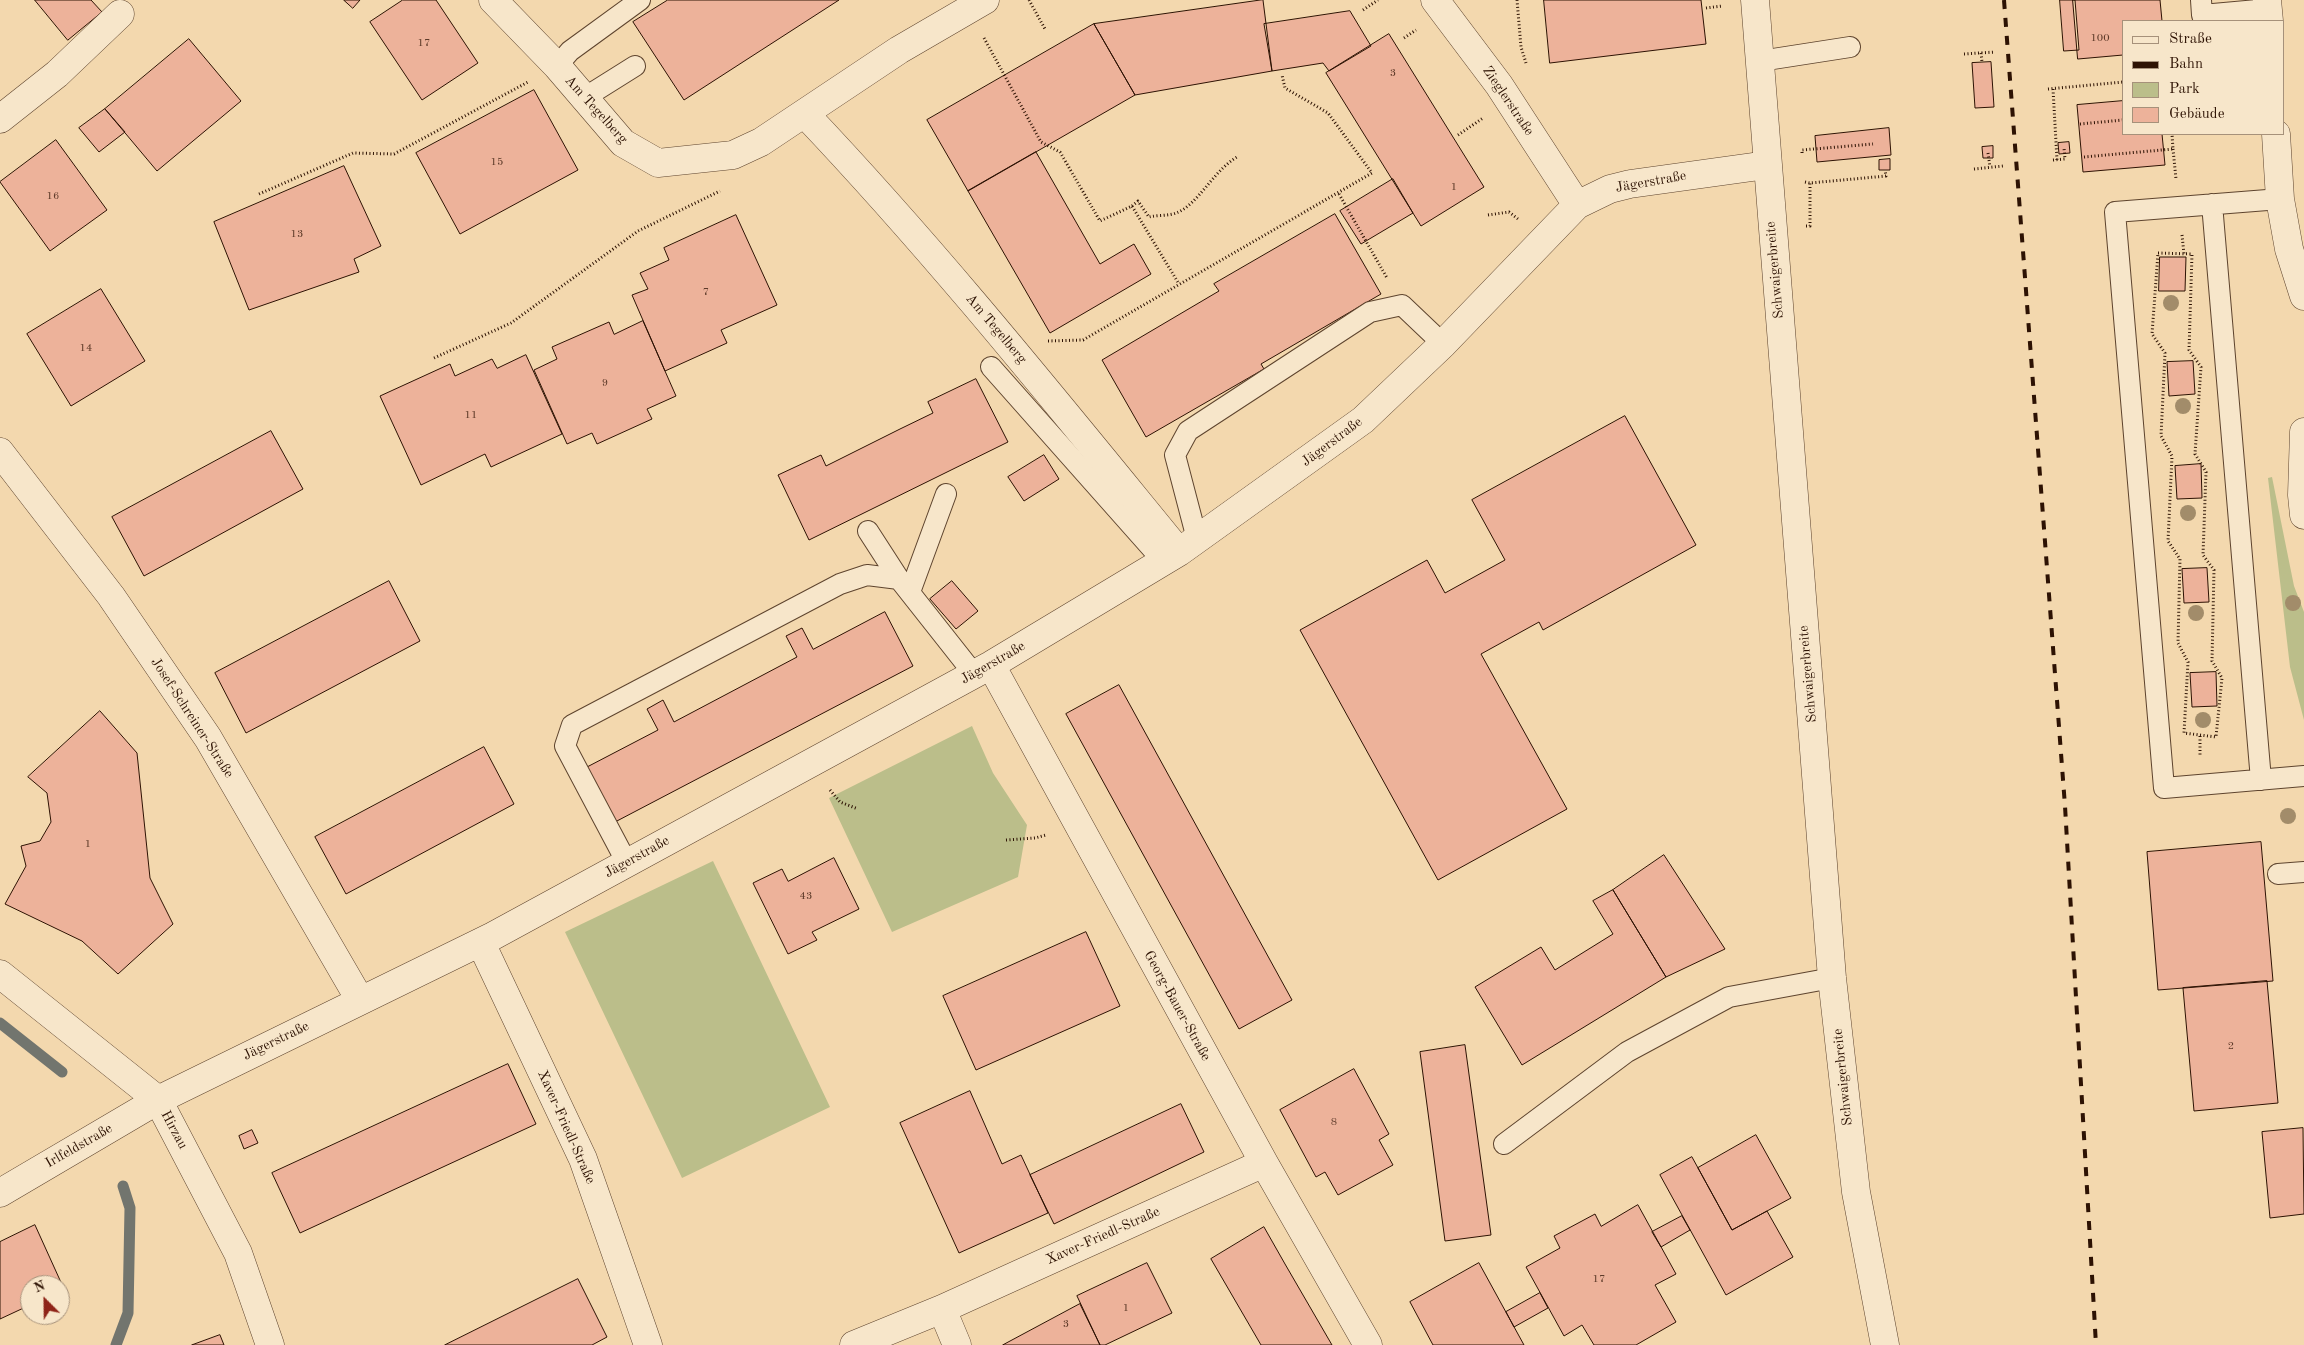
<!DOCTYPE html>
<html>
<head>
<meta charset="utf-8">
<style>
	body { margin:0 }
	#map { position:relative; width:2304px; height:1345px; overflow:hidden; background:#f3d8ae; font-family:"Old Standard TT",serif }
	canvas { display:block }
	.legend { position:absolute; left:2122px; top:20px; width:162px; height:115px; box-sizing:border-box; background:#f7e6ca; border:1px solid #a6917a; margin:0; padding:6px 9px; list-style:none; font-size:15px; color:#2d1203 }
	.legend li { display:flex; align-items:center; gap:10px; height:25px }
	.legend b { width:25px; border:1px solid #a6917a }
	.north { position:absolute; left:20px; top:1275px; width:50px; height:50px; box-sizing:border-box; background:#f7e6ca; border:1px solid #a6917a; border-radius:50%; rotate:337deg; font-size:14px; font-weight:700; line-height:20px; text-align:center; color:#2d1203 }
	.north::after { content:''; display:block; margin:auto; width:18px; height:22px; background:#8f2418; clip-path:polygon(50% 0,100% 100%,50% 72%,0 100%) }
</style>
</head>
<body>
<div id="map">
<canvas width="2304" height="1345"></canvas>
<ul class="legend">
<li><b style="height:6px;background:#f7e6ca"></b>Straße</li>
<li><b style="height:6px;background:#2d1203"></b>Bahn</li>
<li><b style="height:14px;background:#bbbe8a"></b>Park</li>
<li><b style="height:14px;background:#edb29a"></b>Gebäude</li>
</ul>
<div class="north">N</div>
</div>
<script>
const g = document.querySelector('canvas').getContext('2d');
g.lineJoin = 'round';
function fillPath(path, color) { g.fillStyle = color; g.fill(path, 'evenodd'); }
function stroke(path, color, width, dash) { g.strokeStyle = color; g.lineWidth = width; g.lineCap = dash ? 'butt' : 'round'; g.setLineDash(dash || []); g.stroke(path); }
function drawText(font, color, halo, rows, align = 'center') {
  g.font = font + ' "Old Standard TT",serif'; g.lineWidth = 5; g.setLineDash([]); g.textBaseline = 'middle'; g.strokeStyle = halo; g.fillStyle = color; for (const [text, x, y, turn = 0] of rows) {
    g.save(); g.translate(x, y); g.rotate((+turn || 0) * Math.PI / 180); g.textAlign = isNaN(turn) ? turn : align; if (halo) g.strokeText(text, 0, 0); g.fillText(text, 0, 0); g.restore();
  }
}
const green = new Path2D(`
	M2272 477 2294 586 2304 612V720L2290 667 2268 478Z
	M972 726 993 773 1027 825 1018 877 892 932 829 798Z
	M713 861 830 1107 682 1178 565 932Z`);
const stream = new Path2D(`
	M0 1023 62 1072
	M116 1345 128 1313 130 1208 123 1186`);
const building = new Path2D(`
	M35 0H91L102 12 68 40Z
	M344 0H360L353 8Z
	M403 0H436L478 63 422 100 370 22Z
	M668 0H839L684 100 633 22Z
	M1263 0 1272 71 1135 95 1094 24Z
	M1544 0H1701L1706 44 1550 63Z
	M2060 0H2075L2079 50 2064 51Z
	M2073 0H2160L2162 21H2123V55L2078 59Z
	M1350 11 1371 46 1329 71 1323 63 1272 71 1264 24Z
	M1094 24 1135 95 968 191 927 120Z
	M1389 34 1484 187 1421 226 1326 73Z
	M189 39 241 101 157 171 105 109Z
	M1991 62 1994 107 1975 108 1972 63Z
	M534 90 578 170 460 234 416 153Z
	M2123 101V134H2162L2165 165 2083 172 2077 105Z
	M105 109 125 132 99 152 79 128Z
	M1889 128 1891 155 1817 162 1815 136Z
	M56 140 107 210 50 251 0 182Z
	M2069 142 2070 153 2059 154 2058 143Z
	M1993 146V158H1983L1982 147Z
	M1036 152 1100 264 1134 244 1151 274 1050 333 968 191Z
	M1890 159V170H1879V160Z
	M344 166 381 246 354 259 359 272 249 310 214 222Z
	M1393 179 1413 213 1361 244 1340 211Z
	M1335 214 1381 294 1261 364 1264 369 1146 437 1102 360 1219 291 1214 284Z
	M736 215 777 305 721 330 727 343 665 371 632 295 648 289 640 273 669 260 664 248Z
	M2160 257H2186L2185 291H2159Z
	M101 289 145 361 71 406 27 334Z
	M643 321 676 396 647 409 652 419 597 444 592 433 567 444 534 370 557 359 552 347 609 322 614 334Z
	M526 355 562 434 491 467 485 454 421 485 380 396 450 364 455 376 492 359 497 368Z
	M2193 361 2195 394 2169 396 2167 362Z
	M976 379 1008 442 809 540 778 475 821 455 826 466 900 429 933 413 928 402Z
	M1625 416 1696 545 1543 630 1539 622 1481 654 1567 809 1438 880 1300 630 1427 560 1445 593 1505 560 1472 500Z
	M271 431 303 489 144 576 112 517Z
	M1044 455 1059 479 1024 501 1008 477Z
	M2201 464 2202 498 2177 499 2175 466Z
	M2207 568 2209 602 2184 603 2182 569Z
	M389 581 420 641 246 733 215 673Z
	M952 581 978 611 956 629 930 599Z
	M885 612 913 666 615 822 587 767 658 730 647 709 663 700 674 722 797 657 786 636 802 628 813 649Z
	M2216 672 2217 706 2192 707 2190 673Z
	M1119 685 1292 1000 1239 1029 1066 714Z
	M100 711 137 753 150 878 173 924 118 974 82 941 5 904 26 866 21 846 40 841 51 822 47 793 28 777Z
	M484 747 514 804 346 894 315 837Z
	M2261 842 2273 981 2158 990 2147 852Z
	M1664 855 1725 949 1666 977 1613 890Z
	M834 858 859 909 812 932 817 940 788 954 753 883 782 869 788 881Z
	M1613 890 1666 977 1522 1065 1475 987 1541 947 1555 970 1613 934 1593 901Z
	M1086 932 1120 1006 976 1070 943 996Z
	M2267 981 2278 1103 2194 1111 2183 988Z
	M1465 1045 1491 1235 1445 1241 1420 1052Z
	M508 1064 536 1124 300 1233 272 1173Z
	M1354 1069 1389 1134 1379 1140 1393 1165 1338 1195 1325 1172 1316 1177 1280 1110Z
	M970 1091 1002 1164 1021 1155 1048 1213 959 1253 900 1123Z
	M1181 1104 1204 1152 1054 1224 1030 1175Z
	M2303 1128 2304 1214 2270 1218 2262 1132Z
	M252 1130 258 1143 244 1149 239 1136Z
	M1756 1135 1791 1198 1732 1230 1698 1168Z
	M1692 1157 1732 1230 1767 1211 1793 1257 1726 1295 1660 1175Z
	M1638 1205 1676 1274 1655 1285 1676 1322 1636 1345H1594L1582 1325 1564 1336 1526 1267 1560 1248 1554 1236 1595 1214 1601 1226Z
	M1682 1216 1690 1230 1661 1247 1652 1232Z
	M35 1225 64 1289 60 1291V1285H30V1305L0 1319V1242Z
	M1264 1227 1285 1264 1332 1345H1261L1211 1259Z
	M1147 1263 1172 1313 1105 1345H1100L1077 1296Z
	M1479 1263 1524 1345H1433L1410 1302Z
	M578 1279 607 1337 592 1345H445Z
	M1540 1293 1548 1308 1514 1327 1506 1312Z
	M1080 1304 1100 1345H1003Z
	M220 1335 224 1345H192Z`);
const path = new Path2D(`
	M1029 0 1045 29
	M1517 0 1521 47 1526 63
	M1706 8 1722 6
	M1363 10 1378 0
	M984 38 1041 142 1060 152 1100 221 1132 206 1179 284
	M1404 38 1416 30
	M1981 53 1982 62
	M1964 54 1995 52
	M2048 89 2123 82
	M2053 89 2057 160
	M2080 124 2123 120
	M1458 135 1483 118
	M2173 149 2176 179
	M1802 153V150L1873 144
	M1988 153 1990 167
	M2084 157 2173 149 2172 134
	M2053 160 2065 159 2064 148
	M1974 169 2003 166
	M1805 182 1810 183 1886 176 1885 170
	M259 194 353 153 394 154 528 82
	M1339 194 1387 278
	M1132 206 1138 201 1149 217C1157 215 1168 216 1176 213 1198 205 1213 171 1237 157
	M1488 215 1509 212 1518 219
	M1806 226H1810V183
	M2182 235 2184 254
	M2158 253 2192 254 2189 350 2201 367 2195 454 2206 472 2203 555 2214 570 2212 661 2222 678 2216 737 2184 733 2188 662 2178 643 2180 559 2168 541 2172 456 2161 436 2165 353 2152 334Z
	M1048 341 1083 340 1372 173 1328 113 1285 88 1282 75
	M434 358 511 323 638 231 720 191
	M2200 736V757
	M830 790 840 802 858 809
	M1006 840 1035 838 1046 835`);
const service = new Path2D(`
	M2201 0 2202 15 2268 9
	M1760 61 1850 47
	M557 66 570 51 640 0
	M584 98 635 66
	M2280 199 2115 212 2164 788 2304 776
	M2212 204 2261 780
	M991 367 1163 561
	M868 531 899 579
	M1197 539 1175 455 1188 431 1370 312 1402 305 1443 344
	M910 592 946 494
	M627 863 565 746 572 725 840 584 867 575 899 579 974 674
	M2278 874 2304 872
	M1504 1144 1627 1052 1729 997 1832 978`);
const minor = new Path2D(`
	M493 0 557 66 623 143 658 163 733 155 761 142 899 50 985 0
	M1435 0 1499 85 1577 205
	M1755 0 1832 978 1856 1192 1885 1345
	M2267 0 2269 21
	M805 114C937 253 1057 403 1179 552
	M0 119 57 74 120 14
	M2276 134 2280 199 2289 249 2304 296
	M2304 432 2302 495 2304 515
	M0 452 111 596 208 738 360 1000
	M991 665 1264 1163 1368 1345
	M481 943 583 1159 648 1345
	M0 974 158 1100 238 1253 270 1345
	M0 1193 158 1100 493 936 991 665 1179 552 1363 420 1443 344 1577 205 1610 189 1630 184 1767 165
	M942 1309 1264 1163
	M854 1345 942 1309 957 1345`);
const rail = new Path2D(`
	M2004 0 2065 806 2096 1345`);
const trees = [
	[2171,303],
	[2183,406],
	[2188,513],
	[2293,603],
	[2196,613],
	[2203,720],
	[2288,816]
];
const numberNames = [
	["100",2100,38],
	["17",424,43],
	["3",1393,73],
	["15",497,162],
	["1",1454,187],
	["16",53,196],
	["13",297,234],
	["7",706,292],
	["14",86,348],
	["9",605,383],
	["11",471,415],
	["1",88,844],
	["43",806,896],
	["2",2231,1046],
	["8",1334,1122],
	["17",1599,1279],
	["1",1126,1308],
	["3",1066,1324]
];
const streetNames = [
	["Zieglerstraße",1508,101,56],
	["Am Tegelberg",596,110,48],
	["Jägerstraße",1651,182,-10],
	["Schwaigerbreite",1775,270,-95],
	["Am Tegelberg",996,329,50],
	["Jägerstraße",1332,442,-37],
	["Jägerstraße",993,663,-30],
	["Schwaigerbreite",1808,674,-95],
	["Josef-Schreiner-Straße",192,718,57],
	["Jägerstraße",637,857,-29],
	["Georg-Bauer-Straße",1177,1006,61],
	["Jägerstraße",276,1041,-26],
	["Schwaigerbreite",1843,1077,-96],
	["Xaver-Friedl-Straße",566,1127,66],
	["Hirzau",174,1130,62],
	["Irlfeldstraße",79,1146,-30],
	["Xaver-Friedl-Straße",1103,1236,-24]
];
fillPath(green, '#bbbe8a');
stroke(stream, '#72756e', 11);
fillPath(building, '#edb29a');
stroke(building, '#2d1203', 1);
stroke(service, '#5e442e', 22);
stroke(minor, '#5e442e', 29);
stroke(path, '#2d1203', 3, [1, 2.5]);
stroke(service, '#f7e6ca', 20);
stroke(minor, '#f7e6ca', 28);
stroke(rail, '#2d1203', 4, [9, 9]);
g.fillStyle = '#a28c6a';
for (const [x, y] of trees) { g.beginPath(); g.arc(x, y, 8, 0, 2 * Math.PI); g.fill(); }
drawText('11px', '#5d3a29', null, numberNames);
drawText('14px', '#2d1203', '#f7e6ca', streetNames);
</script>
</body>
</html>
